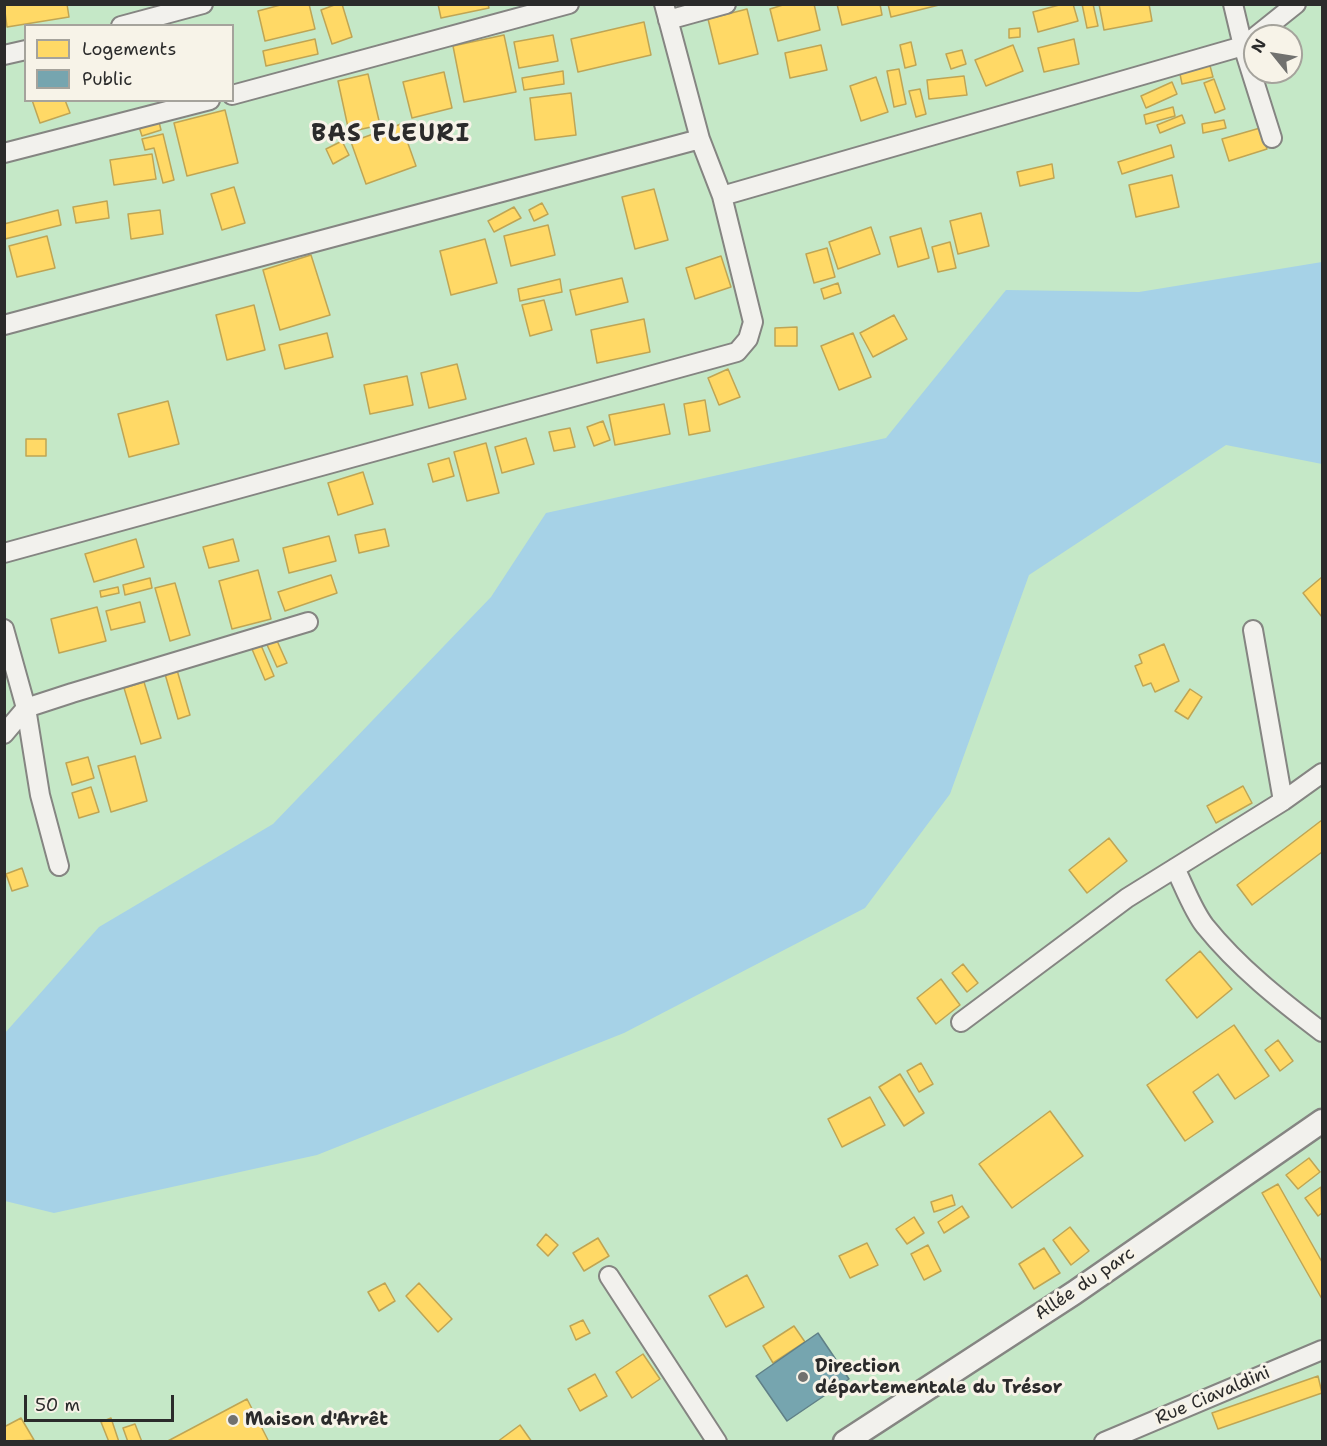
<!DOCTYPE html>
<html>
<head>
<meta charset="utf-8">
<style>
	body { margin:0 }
	#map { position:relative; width:1327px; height:1446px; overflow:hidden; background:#f4f2ec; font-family:"Shantell Sans",sans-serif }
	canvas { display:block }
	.frame { position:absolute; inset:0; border:6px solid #2b2b2b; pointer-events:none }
	.legend { position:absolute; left:24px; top:24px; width:210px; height:78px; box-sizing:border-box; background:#f7f3e8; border:2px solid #a5a39c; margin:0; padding:8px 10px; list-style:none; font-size:18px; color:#2b2b2b }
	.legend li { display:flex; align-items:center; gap:12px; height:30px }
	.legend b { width:30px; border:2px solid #a5a39c }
	.north { position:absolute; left:1243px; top:24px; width:60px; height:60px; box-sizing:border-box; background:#f7f3e8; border:2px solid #a5a39c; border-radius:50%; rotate:300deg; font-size:16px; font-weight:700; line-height:24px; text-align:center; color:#2b2b2b }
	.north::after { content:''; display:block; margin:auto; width:21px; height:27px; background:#71716f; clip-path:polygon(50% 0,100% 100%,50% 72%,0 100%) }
	.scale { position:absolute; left:24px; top:1395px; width:150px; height:27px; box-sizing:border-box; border:3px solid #2b2b2b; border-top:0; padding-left:8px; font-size:18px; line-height:21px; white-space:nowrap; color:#2b2b2b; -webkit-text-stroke:4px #f7f3e8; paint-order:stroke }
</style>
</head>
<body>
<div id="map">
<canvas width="1327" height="1446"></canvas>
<div class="frame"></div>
<ul class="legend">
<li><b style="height:16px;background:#ffd966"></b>Logements</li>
<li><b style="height:16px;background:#76a5af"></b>Public</li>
</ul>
<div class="north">N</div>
<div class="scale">50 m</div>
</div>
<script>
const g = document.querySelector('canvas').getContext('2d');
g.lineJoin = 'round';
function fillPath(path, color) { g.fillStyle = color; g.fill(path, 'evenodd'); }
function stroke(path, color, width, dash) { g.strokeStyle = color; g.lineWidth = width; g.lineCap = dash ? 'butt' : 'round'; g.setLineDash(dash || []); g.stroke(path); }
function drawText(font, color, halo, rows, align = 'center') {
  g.font = font + ' "Shantell Sans",sans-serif'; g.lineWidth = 6; g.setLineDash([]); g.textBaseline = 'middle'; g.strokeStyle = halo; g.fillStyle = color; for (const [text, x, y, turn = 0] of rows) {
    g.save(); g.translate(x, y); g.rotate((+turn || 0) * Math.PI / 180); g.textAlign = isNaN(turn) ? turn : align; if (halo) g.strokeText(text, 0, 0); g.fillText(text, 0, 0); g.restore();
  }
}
const green = new Path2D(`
	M5 5H1322V1441H5ZM26 26H232V100H26ZM1255 36H1291V72H1255Z`);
const water = new Path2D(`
	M1322 262V464L1226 445 1029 575 950 794 865 908 624 1033 317 1155 54 1213 5 1201V1033L99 927 273 824 491 597 546 513 886 438 1006 290 1139 292Z`);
const homes = new Path2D(`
	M4 4H67L69 17 7 27Z
	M284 4H309L315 29 265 41 258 11Z
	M337 4H342L352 37 332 44 321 10Z
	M438 4H488L489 8 441 18Z
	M786 4H814L820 30 778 41 770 9Z
	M837 4H880L882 15 842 25Z
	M888 4H939V5L891 17Z
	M1063 4H1073L1078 21 1038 32 1033 12Z
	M1082 4H1093L1098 26 1087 28Z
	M1099 4H1149L1152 21 1104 30Z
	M747 9 758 54 719 64 708 19Z
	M644 22 651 55 578 72 571 39Z
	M1020 28V37L1009 38V29Z
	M504 35 516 92 464 102 453 46Z
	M553 35 558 61 519 68 514 42Z
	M315 39 318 54 266 66 263 51Z
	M1074 39 1079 64 1044 72 1038 48Z
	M911 42 916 65 905 68 900 45Z
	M821 45 827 70 790 78 785 53Z
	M1013 45 1023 71 986 86 975 60Z
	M962 50 966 64 951 69 946 54Z
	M1209 62 1213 77 1182 84 1179 69Z
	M899 69 906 104 894 107 887 71Z
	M563 71 564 84 524 90 522 78Z
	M444 72 452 108 412 118 403 82Z
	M368 74 380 125 349 132 338 81Z
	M964 76 967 95 929 99 927 80Z
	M876 77 888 112 861 121 850 86Z
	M1214 79 1225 109 1215 113 1204 83Z
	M1172 82 1177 94 1146 108 1141 96Z
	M920 89 926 114 916 117 909 91Z
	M571 93 576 135 535 140 530 98Z
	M32 100H65L70 113 40 123Z
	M1173 107 1175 116 1146 124 1144 115Z
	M225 110 238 163 187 176 174 123Z
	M1182 115 1185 123 1160 133 1157 125Z
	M1224 120 1226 128 1203 133 1202 124Z
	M159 122 161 130 142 136 139 127Z
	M401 124 416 166 366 184 351 142Z
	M1260 128 1267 149 1229 161 1222 139Z
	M163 134 174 180 163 183 154 148 145 150 142 139Z
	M342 141 349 155 333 164 326 149Z
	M1171 145 1174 157 1122 174 1118 162Z
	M152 154 156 179 114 185 110 160Z
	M1052 164 1054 178 1020 186 1017 172Z
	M1172 175 1179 207 1136 217 1129 185Z
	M234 187 245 223 222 230 211 194Z
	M654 189 668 240 635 249 622 197Z
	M107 201 109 218 76 223 73 207Z
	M542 203 548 214 534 221 529 210Z
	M514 207 521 218 494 232 488 221Z
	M58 210 61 225 5 239 4 224Z
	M160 210 163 234 131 239 128 214Z
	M981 213 989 246 958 254 950 221Z
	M548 225 555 255 511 266 504 236Z
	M871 227 880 254 838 269 829 242Z
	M921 228 929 258 898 267 890 237Z
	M47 236 55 268 17 277 9 246Z
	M485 239 497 283 451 295 440 251Z
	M950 242 956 268 938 272 932 247Z
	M827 248 835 277 814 283 806 254Z
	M311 255 330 315 280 330 263 270Z
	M721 256 731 287 695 299 686 268Z
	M622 278 628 302 576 315 570 290Z
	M560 279 562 292 520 301 518 289Z
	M838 283 841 293 824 299 821 289Z
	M544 300 552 330 530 336 522 305Z
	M254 305 265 350 227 360 216 315Z
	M894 315 907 339 873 357 860 333Z
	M644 319 650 352 597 363 591 330Z
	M797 327V346H775V328Z
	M327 333 333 357 285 369 279 345Z
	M853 333 871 377 839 390 821 346Z
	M457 364 466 399 429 408 421 373Z
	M728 369 740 397 719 405 708 378Z
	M407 376 413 405 370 414 364 385Z
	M705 400 710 431 689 435 684 404Z
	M168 401 179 444 129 457 118 414Z
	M664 404 670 434 615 445 609 415Z
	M603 421 610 440 594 446 587 427Z
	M570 428 575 447 554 451 549 432Z
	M526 438 534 464 502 473 495 447Z
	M26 439H46V456H26Z
	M486 443 499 493 467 501 454 452Z
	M449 458 454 476 433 482 428 464Z
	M363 472 373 504 338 515 328 483Z
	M385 529 389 546 359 553 355 535Z
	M329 536 336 561 289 573 283 548Z
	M136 539 144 567 94 582 85 554Z
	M233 539 239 561 209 568 203 547Z
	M258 570 271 619 232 629 219 581Z
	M331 575 337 593 285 611 278 592Z
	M1322 577V617L1303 593Z
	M150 578 152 588 125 595 123 585Z
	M175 583 190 635 170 641 155 588Z
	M118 587 119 593 101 597 100 591Z
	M140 602 145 622 111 630 106 611Z
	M97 607 106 641 59 653 51 619Z
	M274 634 287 663 277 667 264 638Z
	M258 638 274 676 265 680 249 642Z
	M1164 644 1179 681 1155 692 1151 683 1143 686 1135 666 1142 663 1139 655Z
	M177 670 190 715 178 719 165 674Z
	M144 682 161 738 141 744 124 688Z
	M1190 689 1202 697 1188 719 1175 711Z
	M135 756 147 801 111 812 98 766Z
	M88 757 94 778 72 785 66 763Z
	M1243 786 1252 803 1216 823 1207 806Z
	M91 787 99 812 79 818 72 793Z
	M1322 820V852L1252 905 1237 885Z
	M1109 838 1127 861 1087 893 1069 870Z
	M22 868 28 886 12 891 6 874Z
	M1200 951 1232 989 1197 1018 1166 980Z
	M963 964 978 983 967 992 952 973Z
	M941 979 960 1005 936 1024 917 998Z
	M1234 1025 1269 1076 1235 1099 1218 1074 1193 1092 1213 1122 1185 1141 1147 1085Z
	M1278 1040 1293 1061 1280 1071 1265 1050Z
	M921 1063 933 1084 919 1092 907 1071Z
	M900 1074 924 1113 904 1126 879 1087Z
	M870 1097 885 1125 842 1147 828 1119Z
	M1050 1111 1083 1156 1012 1208 979 1164Z
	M1309 1158 1320 1172 1298 1189 1286 1175Z
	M1278 1184 1322 1262V1299L1262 1193Z
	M1321 1187 1322 1213 1318 1216 1305 1198Z
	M952 1195 955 1205 934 1212 931 1202Z
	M962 1206 969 1217 944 1233 938 1222Z
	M914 1217 924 1233 907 1244 896 1229Z
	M1070 1227 1089 1251 1071 1265 1053 1240Z
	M546 1234 558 1245 548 1256 537 1245Z
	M598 1238 609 1256 584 1271 573 1253Z
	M867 1243 878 1265 850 1278 839 1256Z
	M928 1245 941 1271 924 1280 911 1254Z
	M1044 1248 1060 1273 1034 1289 1019 1264Z
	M747 1275 764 1307 726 1327 709 1296Z
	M385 1283 395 1301 379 1311 368 1292Z
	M419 1283 452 1319 438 1332 406 1296Z
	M583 1320 590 1333 576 1340 570 1326Z
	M794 1326 805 1342 773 1363 763 1346Z
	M643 1354 660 1379 632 1398 616 1372Z
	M595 1374 607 1396 580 1411 568 1389Z
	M1318 1376 1322 1393 1218 1429 1212 1413Z
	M247 1399 269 1442H166Z
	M21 1418 34 1440 4 1442V1427Z
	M111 1418 119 1442H109L101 1422Z
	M135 1424 142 1442H128L123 1428Z
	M520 1425 532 1442H497Z`);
const public = new Path2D(`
	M818 1333 849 1379 787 1421 756 1376Z`);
const minor = new Path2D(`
	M1233 4 1243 46 1272 138
	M668 20 726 4
	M121 26 203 4
	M1256 36 1296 4
	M4 55 26 50
	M232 95 569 4
	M4 153 210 100
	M722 196 1243 46 1255 37
	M4 325 700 139
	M4 553 737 352 748 339 753 322 722 196 700 139 664 4
	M4 629 26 708 40 795 59 866
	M1253 630 1283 801
	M4 734 26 708 72 693 308 622
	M1175 868C1184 886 1193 911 1205 926 1238 967 1281 1001 1322 1032
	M961 1022 1127 898 1283 801 1322 773
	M609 1276 717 1442
	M1104 1442 1322 1350`);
const tertiary = new Path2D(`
	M845 1442 1074 1293 1322 1121`);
const markers = [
	[803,1377,6,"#71716f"],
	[233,1420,6,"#71716f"]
];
const streetNames = [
	["Allée du parc",1085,1284,-34],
	["Rue Ciavaldini",1213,1396,-23]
];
const poiNames = [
	["Direction",815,1367],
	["départementale du Trésor",815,1388],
	["Maison d'Arrêt",245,1420]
];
const districtNames = [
	["BAS FLEURI",391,135]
];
fillPath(green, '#c5e8c7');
fillPath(water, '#a6d2e7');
fillPath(homes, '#ffd966');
stroke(homes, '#bfa554', 1.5);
fillPath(public, '#76a5af');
stroke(public, '#608087', 1.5);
stroke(minor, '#858582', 22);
stroke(tertiary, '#858582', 27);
stroke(minor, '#f2f1ed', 18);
stroke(tertiary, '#f2f1ed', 22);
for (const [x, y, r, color] of markers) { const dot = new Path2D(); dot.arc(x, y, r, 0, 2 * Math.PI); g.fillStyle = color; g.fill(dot); stroke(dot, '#f7f3e8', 2); }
drawText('18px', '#2b2b2b', '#f7f3e8', streetNames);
drawText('bold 18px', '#2b2b2b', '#f7f3e8', poiNames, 'left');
g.letterSpacing = '1.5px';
drawText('bold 24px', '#2b2b2b', '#f7f3e8', districtNames);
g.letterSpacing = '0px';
</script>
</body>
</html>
